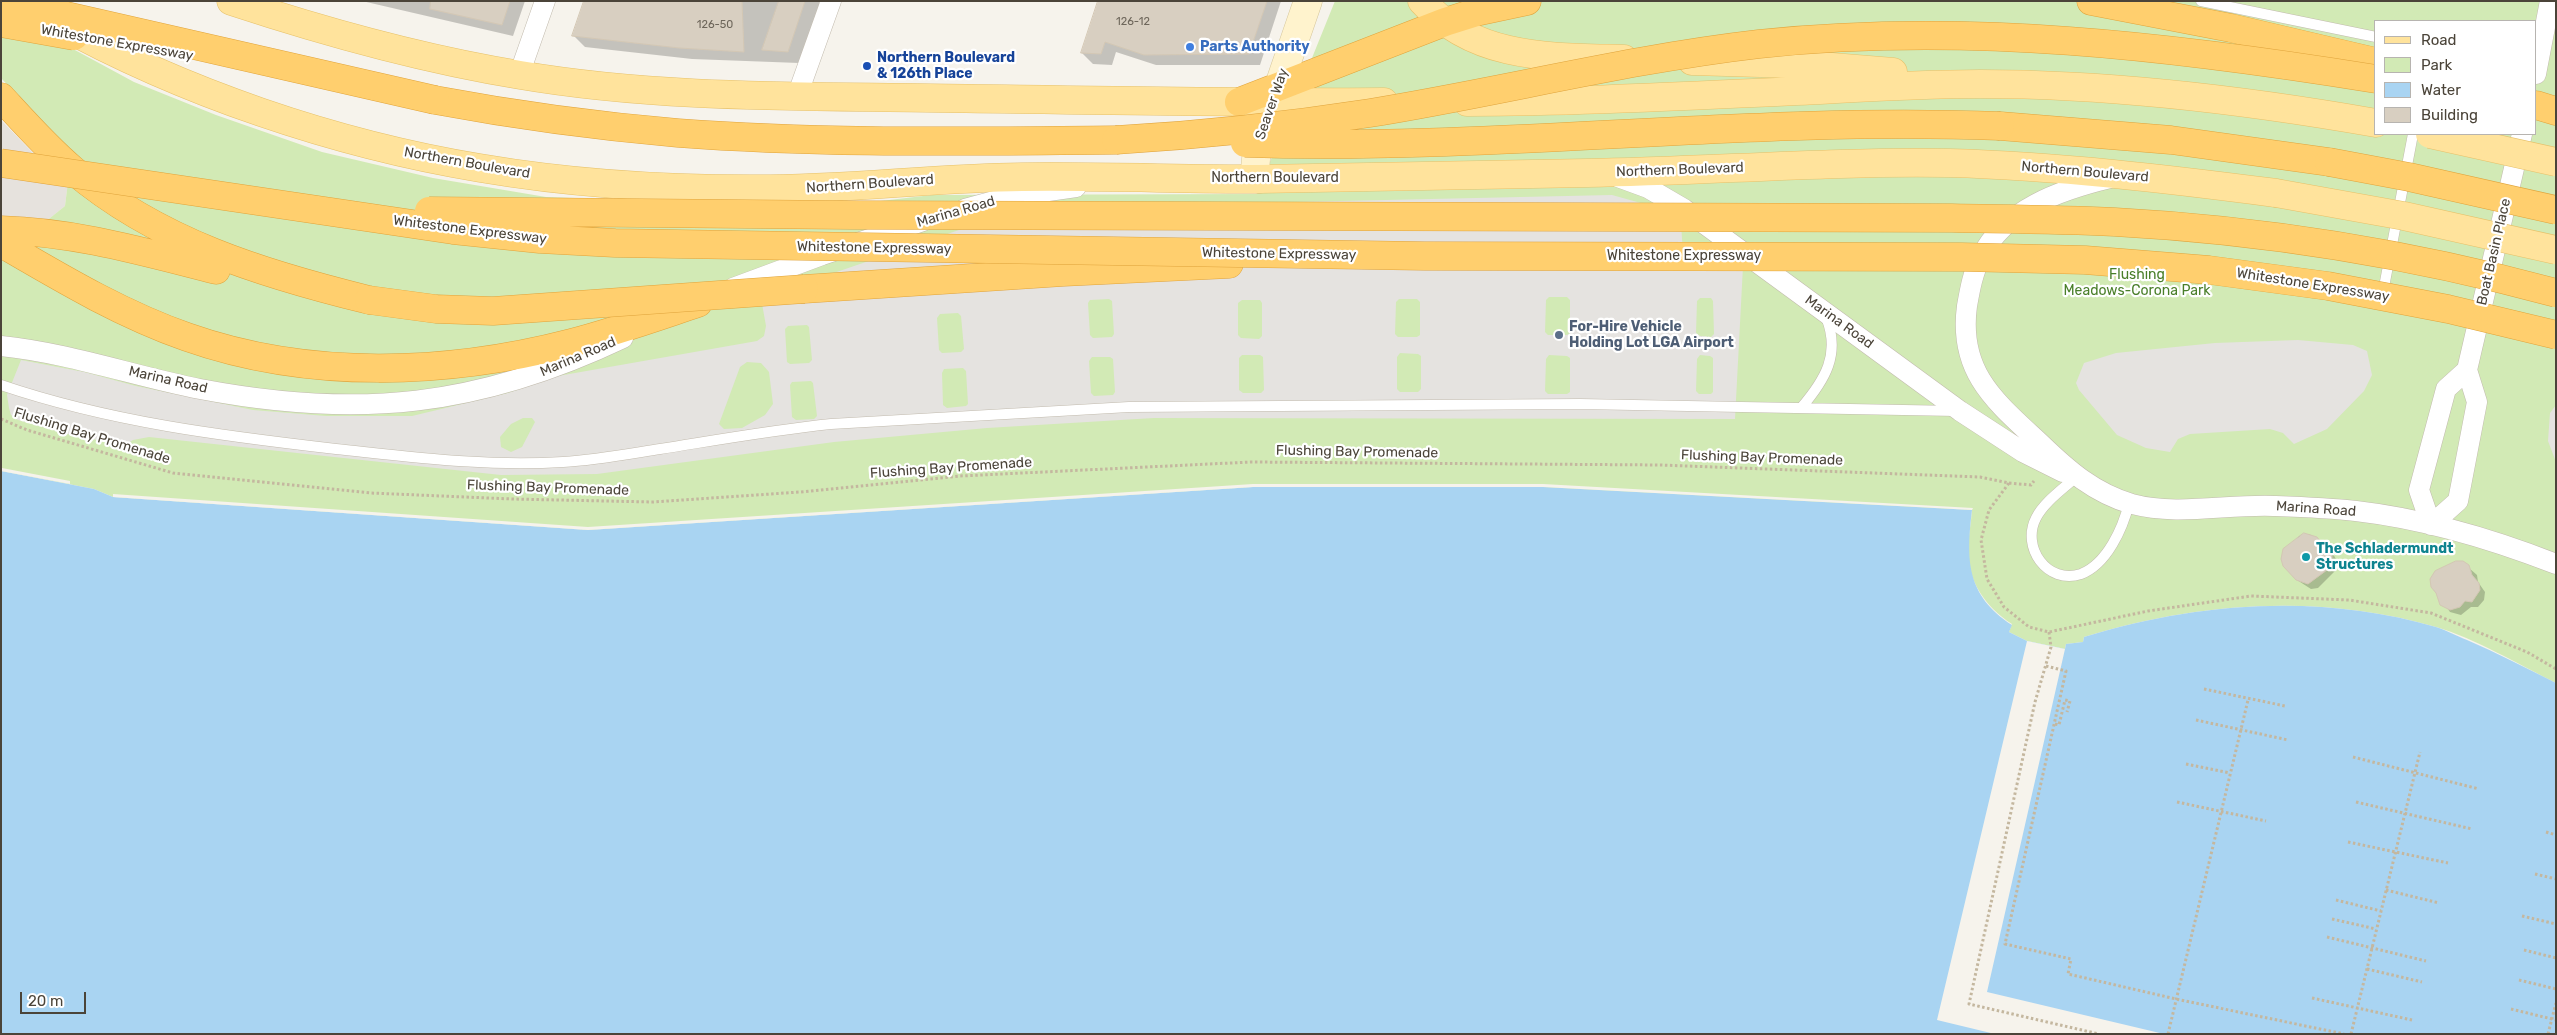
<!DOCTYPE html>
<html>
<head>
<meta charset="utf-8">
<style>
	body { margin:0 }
	#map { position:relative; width:2557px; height:1035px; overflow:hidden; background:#f6f3ec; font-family:Rubik,sans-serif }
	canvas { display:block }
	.frame { position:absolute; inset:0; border:2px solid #4b4439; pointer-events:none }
	.legend { position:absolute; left:2374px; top:20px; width:162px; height:115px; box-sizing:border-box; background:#fff; border:1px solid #b7b4b0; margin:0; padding:6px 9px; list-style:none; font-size:15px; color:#4b4439 }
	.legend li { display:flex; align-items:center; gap:10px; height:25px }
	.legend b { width:25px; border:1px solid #b7b4b0 }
	.scale { position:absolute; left:20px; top:992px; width:66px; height:22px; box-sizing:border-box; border:2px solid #4b4439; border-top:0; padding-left:6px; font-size:15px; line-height:18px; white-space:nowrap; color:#4b4439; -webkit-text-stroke:4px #fff; paint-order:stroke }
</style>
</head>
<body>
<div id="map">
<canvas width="2557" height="1035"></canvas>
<div class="frame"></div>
<ul class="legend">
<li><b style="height:6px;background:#ffe39c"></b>Road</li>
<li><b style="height:14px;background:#d2eab5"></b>Park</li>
<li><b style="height:14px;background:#a9d4f2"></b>Water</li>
<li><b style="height:14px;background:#d8cfc1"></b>Building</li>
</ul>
<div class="scale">20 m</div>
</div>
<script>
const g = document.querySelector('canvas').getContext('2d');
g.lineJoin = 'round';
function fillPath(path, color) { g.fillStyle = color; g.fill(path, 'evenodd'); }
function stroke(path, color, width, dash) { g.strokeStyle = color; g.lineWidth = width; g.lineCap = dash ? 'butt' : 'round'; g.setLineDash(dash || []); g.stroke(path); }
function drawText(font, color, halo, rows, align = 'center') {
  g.font = font + ' Rubik,sans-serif'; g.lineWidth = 4.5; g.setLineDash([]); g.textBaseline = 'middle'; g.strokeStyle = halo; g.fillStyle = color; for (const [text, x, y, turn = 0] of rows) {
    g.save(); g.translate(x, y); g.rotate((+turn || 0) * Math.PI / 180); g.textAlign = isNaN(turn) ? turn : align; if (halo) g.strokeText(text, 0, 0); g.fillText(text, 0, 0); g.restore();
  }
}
const industrial = new Path2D(`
	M1 120 35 155 68 182 65 206 45 222 1 220Z`);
const green = new Path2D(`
	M1335 1H2556V683C2520 665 2474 638 2436 627 2321 593 2197 602 2084 637L2083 642 2066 644 2065 649 2027 641 2009 632 2012 624C1985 607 1966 579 1968 546 1969 534 1971 522 1972 510L1253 487 588 530 113 497 94 489 1 471V242L45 222 65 206 68 182 61 142 1 78V10L134 82 216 115 322 152 433 178 546 197 829 207 932 195 1257 194ZM2376 21H2536V134H2376Z`);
const parking = new Path2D(`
	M1612 195 1648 205 1681 224 1684 267 1743 266 1735 419 1154 418 987 428 834 442 597 474 501 475 149 437 133 440 125 445 75 436 18 420 11 415 9 408 7 395 21 360 84 372 136 386 253 410 326 416H412L508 393 558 376 757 341 764 336 766 326 761 298 1023 208ZM1549 297H1567L1570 300V333L1567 335H1548L1545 332 1546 300ZM1700 298H1711L1713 301 1714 334 1711 337 1700 336 1696 333 1697 301ZM1109 299 1112 301 1114 334 1112 337 1093 338 1090 335 1088 303 1090 300ZM1399 299H1417L1420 302V335L1417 337H1398L1395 334 1396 302ZM1242 300H1260L1262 303V336L1259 339 1241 338 1238 335V303ZM958 313 961 316 964 349 961 352 942 353 939 350 937 318 940 314ZM807 325 809 327 812 360 809 363 790 364 787 362 785 329 788 326ZM1400 353 1418 354 1421 356V389L1418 392H1400L1397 389V357ZM1242 355H1260L1263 357 1264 390 1261 393H1243L1239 390V358ZM1549 355 1567 356 1570 358V392L1567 394H1548L1545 391 1546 359ZM1700 355 1710 356 1713 358V392L1711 394H1699L1696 391 1697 359ZM1092 357H1110L1113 359 1115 392 1113 395 1094 396 1091 393 1089 361ZM747 362 761 363 769 372 773 404 765 415 742 428 724 429 719 424 740 367ZM963 368 966 371 968 404 966 406 947 408 943 405 942 373 944 369ZM811 381 813 383 817 416 814 419 796 420 792 417 790 385 792 382ZM523 418H532L535 422 522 447 511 452 501 447 500 437 511 424Z
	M2298 340 2353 345 2367 351 2372 375 2364 391 2327 429 2294 444 2283 433 2270 429 2190 434 2178 439 2170 452 2146 448 2117 435 2079 390 2076 383 2084 363 2116 353 2215 343Z
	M2556 405V462L2548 441 2550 413Z`);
const water = new Path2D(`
	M1 471 94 489 113 497 588 530 1253 487H1543L1972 510C1966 560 1966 595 2012 625L2009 632 2027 641 2065 649 2066 644 2083 642 2084 637C2197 602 2321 593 2436 627 2446 630 2457 636 2467 640 2497 653 2526 668 2556 683V1034H1Z`);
const pier = new Path2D(`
	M1 468H2L70 481V484L1 471Z
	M1253 484H1543L1973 508 1972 510 1543 487H1253L588 530 113 497V494L588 527Z
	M2027 641 2065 649 1987 992 2164 1034H1995L1937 1020Z`);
const shadow = new Path2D(`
	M362 1H525L513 36Z
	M585 1H818L820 3 799 63 692 59 585 47 574 36Z
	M1100 1H1281L1260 65H1156L1116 52 1112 65 1093 64 1082 53Z
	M2309 534 2316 538 2335 557 2337 569 2318 588 2311 589 2297 580 2294 544 2299 536Z
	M2462 562 2477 575 2478 582 2485 592 2484 600 2478 607H2471L2461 615 2450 612 2432 587Z`);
const building = new Path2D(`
	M431 1H510L502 25 430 9Z
	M584 1H742L744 52 679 48 572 36Z
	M779 1H805L788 52 762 50Z
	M1098 1H1267L1249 54 1144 55 1105 42 1101 54 1081 53Z
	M2304 533 2317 537 2332 556V563L2327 570 2308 584 2296 580 2283 566 2281 559 2283 549Z
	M2456 561H2463L2469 565 2472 575 2479 583 2480 590 2472 602 2465 601 2460 607 2450 610 2440 605 2436 593 2431 587 2430 579 2435 571Z`);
const path = new Path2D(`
	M1 419 27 430 173 473 371 493 512 499 653 502 800 492 960 476 1251 462 1660 465 1980 477 2009 483 1989 510 1981 540 1987 579 2004 607 2029 627 2049 632 2148 611 2251 596 2349 600 2431 613 2527 652 2556 669
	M2009 483 2031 485 2034 481
	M2049 632 2051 647 2035 702 1969 1004 2099 1034
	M2046 666 2066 671 2005 944 2071 959 2068 974 2176 999 2344 1034
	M2204 689 2285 706
	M2196 720 2288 740
	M2055 724 2059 725 2065 700 2070 701 2067 712
	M2353 757 2479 789
	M2186 764 2230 773
	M2177 802 2266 821
	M2356 802 2472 829
	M2546 832 2556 835
	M2348 842 2448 863
	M2535 874 2556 879
	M2386 890 2439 903
	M2336 900 2381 911
	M2522 916 2556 924
	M2332 919 2376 929
	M2327 937 2426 961
	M2524 950 2556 958
	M2367 969 2422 982
	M2519 980 2556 989
	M2312 998 2412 1020
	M2511 1009 2556 1020
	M2168 1034 2248 700
	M2351 1034 2420 752
	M2548 1034 2556 1003`);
const lane = new Path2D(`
	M2201 1 2376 37
	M2391 289 2384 287 2413 134
	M1 385C110 422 223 436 336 449 412 457 487 467 563 462 596 460 628 454 660 449 717 440 773 430 831 424L1129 407 1580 404 1957 411
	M1801 408C1825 380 1841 354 1826 317
	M2076 477C2063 489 2044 502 2036 518 2021 547 2047 585 2081 574 2107 564 2123 528 2129 503`);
const street = new Path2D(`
	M2536 74 2550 1
	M519 75 545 1
	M797 96 831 1
	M1618 177 1648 188 1684 209 1960 411 2023 452 2063 472
	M2110 178C2060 190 2005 209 1981 257 1973 272 1970 289 1967 306 1958 373 1996 402 2041 444 2068 470 2094 493 2132 504 2177 516 2227 504 2274 506 2301 507 2329 508 2356 511 2425 519 2492 539 2556 564
	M965 209 1013 196 1076 187
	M733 288 822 255 923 221
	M1 346C69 353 134 376 200 389 358 419 478 407 623 338
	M2467 370 2446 389 2419 490 2431 525 2458 501 2477 402 2467 370 2522 134`);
const secondary = new Path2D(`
	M1259 179 1255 169 1257 149 1308 1`);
const primary = new Path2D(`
	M231 1C325 32 422 59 520 75 655 98 792 96 928 98 1080 100 1232 103 1384 102
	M1422 1C1475 60 1551 57 1624 59
	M54 21C182 92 335 144 480 168 568 183 661 189 750 189 841 190 931 178 1022 177 1101 176 1180 179 1259 179 1369 178 1478 175 1587 173 1708 171 1828 161 1949 163 2059 166 2167 179 2276 193
	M1692 61 1795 64 1893 72
	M1467 102C1585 102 1702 95 1820 90 1873 87 1926 84 1980 84 2113 84 2245 100 2376 123`);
const highway = new Path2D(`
	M2091 1 2231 28 2376 62
	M1 97C24 122 47 148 73 170 158 242 263 274 369 300
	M435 100C515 115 597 126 678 133 824 144 970 141 1116 140
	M1239 102 1445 22 1480 11 1527 1
	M2536 105 2556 111
	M2000 126 2171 140 2329 162
	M1 230C76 232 144 252 216 270
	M1 243C61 278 121 314 187 337 309 380 447 375 571 343 614 332 656 317 698 303
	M804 289 1063 272 1229 264`);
const primaryBridge = new Path2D(`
	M2430 134 2556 162
	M2276 193 2404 216 2556 250`);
const highwayBridge = new Path2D(`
	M1 1 435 100
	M1 23 74 36
	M1116 140C1201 135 1286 126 1370 113 1500 92 1628 59 1759 44 1967 22 2171 46 2376 79
	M1245 143C1497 151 1748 116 2000 126
	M2329 162 2409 177 2556 210
	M1 163 453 230 540 239 615 243 1424 256 1961 257 2085 260 2209 270 2328 286 2448 309 2556 335
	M429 211 850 215 1952 218C2006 219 2060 219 2115 222 2263 230 2412 254 2556 293
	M369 300 436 309 493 311 804 289`);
const markers = [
	[1190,47,5,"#3f7fe0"],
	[867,66,5,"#1a4fb4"],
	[1559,335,5,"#5c6f8a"],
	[2306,557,5,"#0f9aa8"]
];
const numberNames = [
	["126-12",1133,22],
	["126-50",715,25]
];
const streetNames = [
	["Whitestone Expressway",117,43,10],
	["Seaver Way",1272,104,-71],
	["Northern Boulevard",467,163,10],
	["Northern Boulevard",1680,170,-2],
	["Northern Boulevard",2085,172,5],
	["Northern Boulevard",1275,178],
	["Northern Boulevard",870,184,-4],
	["Marina Road",956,212,-16],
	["Whitestone Expressway",470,230,7],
	["Whitestone Expressway",874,248,1],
	["Boat Basin Place",2494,252,-77],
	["Whitestone Expressway",1279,254,1],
	["Whitestone Expressway",1684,256],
	["Whitestone Expressway",2313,285,9],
	["Marina Road",1839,322,36],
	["Marina Road",578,357,-23],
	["Marina Road",168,380,13],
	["Flushing Bay Promenade",92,436,17],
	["Flushing Bay Promenade",1357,452,1],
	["Flushing Bay Promenade",1762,458,2],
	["Flushing Bay Promenade",951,468,-4],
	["Flushing Bay Promenade",548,488,2],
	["Marina Road",2316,509,4]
];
const shopNames = [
	["Parts Authority",1200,47]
];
const transitNames = [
	["Northern Boulevard",877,58],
	["& 126th Place",877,74]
];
const parkNames = [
	["Flushing",2137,275],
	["Meadows-Corona Park",2137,291]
];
const serviceNames = [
	["For-Hire Vehicle",1569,327],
	["Holding Lot LGA Airport",1569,343]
];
const cultureNames = [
	["The Schladermundt",2316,549],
	["Structures",2316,565]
];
fillPath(industrial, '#e6e2dd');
fillPath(green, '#d2eab5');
fillPath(parking, '#e5e3e0');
fillPath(water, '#a9d4f2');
fillPath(pier, '#f6f3ec');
fillPath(shadow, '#0003');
fillPath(building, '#d8cfc1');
stroke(building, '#d3c7b4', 1);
stroke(lane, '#c2bbae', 11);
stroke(street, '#c2bbae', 21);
stroke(secondary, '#d6c79b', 29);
stroke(primary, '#e6c16a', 29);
stroke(highway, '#e0a43c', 29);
stroke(path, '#c4b79f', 3, [2.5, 2.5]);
stroke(lane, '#fff', 10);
stroke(street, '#fff', 20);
stroke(secondary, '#fff3cd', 28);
stroke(primary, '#ffe39c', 28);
stroke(highway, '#ffcf6e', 28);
stroke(primaryBridge, '#e6c16a', 29, []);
stroke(highwayBridge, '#e0a43c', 29, []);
stroke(primaryBridge, '#ffe39c', 28);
stroke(highwayBridge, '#ffcf6e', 28);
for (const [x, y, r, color] of markers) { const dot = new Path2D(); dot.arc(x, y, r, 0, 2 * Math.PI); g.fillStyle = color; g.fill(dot); stroke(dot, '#fff', 2); }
drawText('11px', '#6e675b', null, numberNames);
drawText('14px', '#4b4439', '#fff', streetNames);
drawText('bold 14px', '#366cbe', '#fff', shopNames, 'left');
drawText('bold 14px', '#164399', '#fff', transitNames, 'left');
drawText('14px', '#4a7f2a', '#fff', parkNames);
drawText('bold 14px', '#4e5e75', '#fff', serviceNames, 'left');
drawText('bold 14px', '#0d838f', '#fff', cultureNames, 'left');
</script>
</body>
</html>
